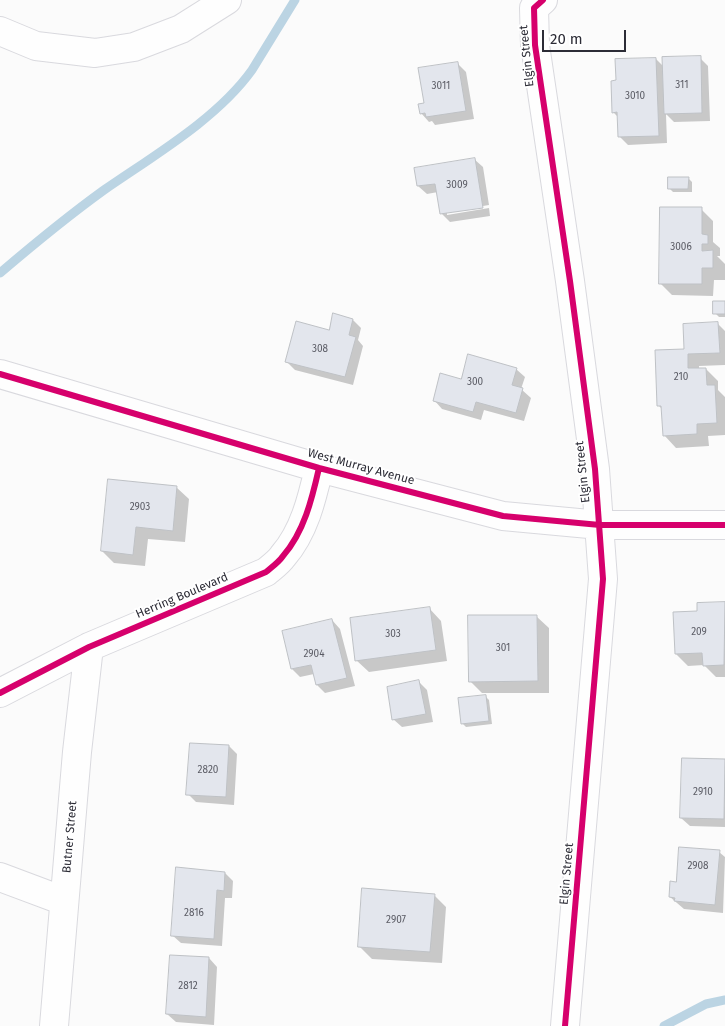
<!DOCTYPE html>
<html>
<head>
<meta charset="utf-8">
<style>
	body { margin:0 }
	#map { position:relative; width:725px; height:1026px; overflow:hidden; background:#fbfbfb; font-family:"Fira Sans",sans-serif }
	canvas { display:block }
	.scale { position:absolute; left:542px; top:30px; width:84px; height:22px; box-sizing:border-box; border:2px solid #2c2c36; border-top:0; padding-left:6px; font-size:15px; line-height:18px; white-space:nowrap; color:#2c2c36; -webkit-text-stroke:4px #fff; paint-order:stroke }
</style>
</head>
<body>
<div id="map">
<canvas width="725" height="1026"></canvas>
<div class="scale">20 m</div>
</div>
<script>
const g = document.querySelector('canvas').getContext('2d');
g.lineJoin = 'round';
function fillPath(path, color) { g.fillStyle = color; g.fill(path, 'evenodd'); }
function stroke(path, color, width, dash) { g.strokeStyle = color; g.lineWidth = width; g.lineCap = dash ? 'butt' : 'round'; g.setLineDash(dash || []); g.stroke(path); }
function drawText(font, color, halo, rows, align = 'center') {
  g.font = font + ' "Fira Sans",sans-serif'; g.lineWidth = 4; g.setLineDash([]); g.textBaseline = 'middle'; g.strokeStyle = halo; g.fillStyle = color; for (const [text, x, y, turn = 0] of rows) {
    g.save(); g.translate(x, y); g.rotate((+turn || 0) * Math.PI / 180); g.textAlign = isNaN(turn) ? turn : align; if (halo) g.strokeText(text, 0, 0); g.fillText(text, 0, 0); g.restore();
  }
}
const shadow = new Path2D(`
	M700 58 708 66 710 121 674 122 666 114 667 143 628 145 620 137 619 118 613 112 618 81 656 59 664 67Z
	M458 64 466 72 474 119 435 125 432 121 429 122 421 113 425 104Z
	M474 159 483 167 489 205 447 212V215L489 208 490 216 450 222 442 214 438 192 427 194 418 186Z
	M688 178 692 182V192H673L669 188Z
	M701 209 713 221V242L720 248V256H717L725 264V280H714L713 296 672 295 660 283Z
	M725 303V317H719L715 313Z
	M353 320 361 328 358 340 363 346 353 385 295 370 286 361 330 332Z
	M717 323 725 331V365L699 366V369H706L718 381V390L725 397V435L708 436 709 446 676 448 664 435 663 410 659 406 686 350Z
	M516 369 525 377 521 389 531 398 524 421 484 410 481 420 442 409 434 400 462 381Z
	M176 487 189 499 185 542 148 539 145 566 114 563 102 551Z
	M725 603V677H716L704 665 688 666 676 654 699 612 698 604Z
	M429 608 441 621 447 661 369 672 356 660Z
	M536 616 549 628V693H482L470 681Z
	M332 620 340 629 355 686 325 693 317 685 314 674 300 677 292 669 284 632Z
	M419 682 427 690 433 722 402 727 393 719Z
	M485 696 489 700 492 724 466 727 462 723Z
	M191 744 229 746 237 754 234 805 196 802 188 794Z
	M725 761V827L690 826 681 818Z
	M719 852 725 857 723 913 684 909 670 897 677 883Z
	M225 873 233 881 232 898H225L222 946 181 943 172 935Z
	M434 895 446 907 442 963 372 959 359 946Z
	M209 958 217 967 214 1025 176 1022 167 1014Z`);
const stream = new Path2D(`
	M0 273C34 244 68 216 104 190 153 156 217 119 252 70L295 0
	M664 1026 706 1004 725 1000`);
const building = new Path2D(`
	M701 56 702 113 664 114 662 57Z
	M656 58 659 136 618 137 617 112 612 113 611 81 616 80 615 59Z
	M458 62 466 111 426 117 425 113 420 114 418 104 424 103 418 68Z
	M475 158 483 208 440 214 435 184 417 186 414 168Z
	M668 177H689L688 189H668Z
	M660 207H702V234L708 235V244H702V251L713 250V268H702V284H659Z
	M713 301H725V314H713Z
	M333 313 353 319 349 335 356 337 345 377 285 362 296 321 329 330Z
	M718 322 720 353 688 354V368H706L707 385H715L717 423 697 424V434L663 436 661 406H657L655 350 684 349 683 324Z
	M468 354 517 368 512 385 523 388 516 413 476 402 473 412 433 401 440 373 461 379Z
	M108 479 177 486 173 531 136 527 133 555 101 551Z
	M725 602 724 665 703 666 702 653 675 654 673 612 697 611V603Z
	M430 607 436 650 355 661 350 618Z
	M468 615H537L538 681 469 682Z
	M332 619 347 678 316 685 311 665 291 669 282 631Z
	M419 680 426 714 392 720 387 687Z
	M486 695 489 721 461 724 458 698Z
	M190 743 229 745 226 797 186 795Z
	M682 758 725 759 724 819 680 818Z
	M679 847 720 850 715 905 674 901 675 898 669 897 670 881 676 882Z
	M176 867 225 872 224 891 217 890 214 939 171 936Z
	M362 888 435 894 430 952 358 947Z
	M170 955 209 957 206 1017 166 1014Z`);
const minor = new Path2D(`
	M543 0 534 8 535 45 570 281 595 469 603 579 565 1026
	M0 31 36 46 95 53 134 47 181 29 227 0
	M0 374 319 468 503 516 600 525H725
	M0 693 89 647 266 572C272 567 279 562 283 556 304 532 312 499 319 468
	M0 877 64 901
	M54 1026 77 752 89 647`);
const cycleway = new Path2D(`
	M543 0 534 8 535 45 570 281 595 469 603 579 565 1026
	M0 374 319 468 503 516 600 525H725
	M0 693 89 647 266 572C272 567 279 562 283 556 304 532 312 499 319 468`);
const numberNames = [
	["311",682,85],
	["3011",441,86],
	["3010",635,96],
	["3009",457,185],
	["3006",681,247],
	["308",320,349],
	["210",681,377],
	["300",475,382],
	["2903",140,507],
	["209",699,632],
	["303",393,634],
	["301",503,648],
	["2904",314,654],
	["2820",208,770],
	["2910",703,792],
	["2908",698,866],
	["2816",194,913],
	["2907",396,920],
	["2812",188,986]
];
const streetNames = [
	["Elgin Street",527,56,-96],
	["West Murray Avenue",361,467,15],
	["Elgin Street",583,472,-96],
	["Herring Boulevard",182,596,-23],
	["Butner Street",70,837,-85],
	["Elgin Street",567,874,-85]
];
fillPath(shadow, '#0003');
stroke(stream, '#bbd4e3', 9);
fillPath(building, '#e3e6ed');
stroke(building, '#bec1c5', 1);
stroke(minor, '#d9d9de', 30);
stroke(minor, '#fefefe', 28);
stroke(cycleway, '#d6006c', 6);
drawText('10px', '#5b5c65', null, numberNames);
drawText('12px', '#2c2c36', '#fff', streetNames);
</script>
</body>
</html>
